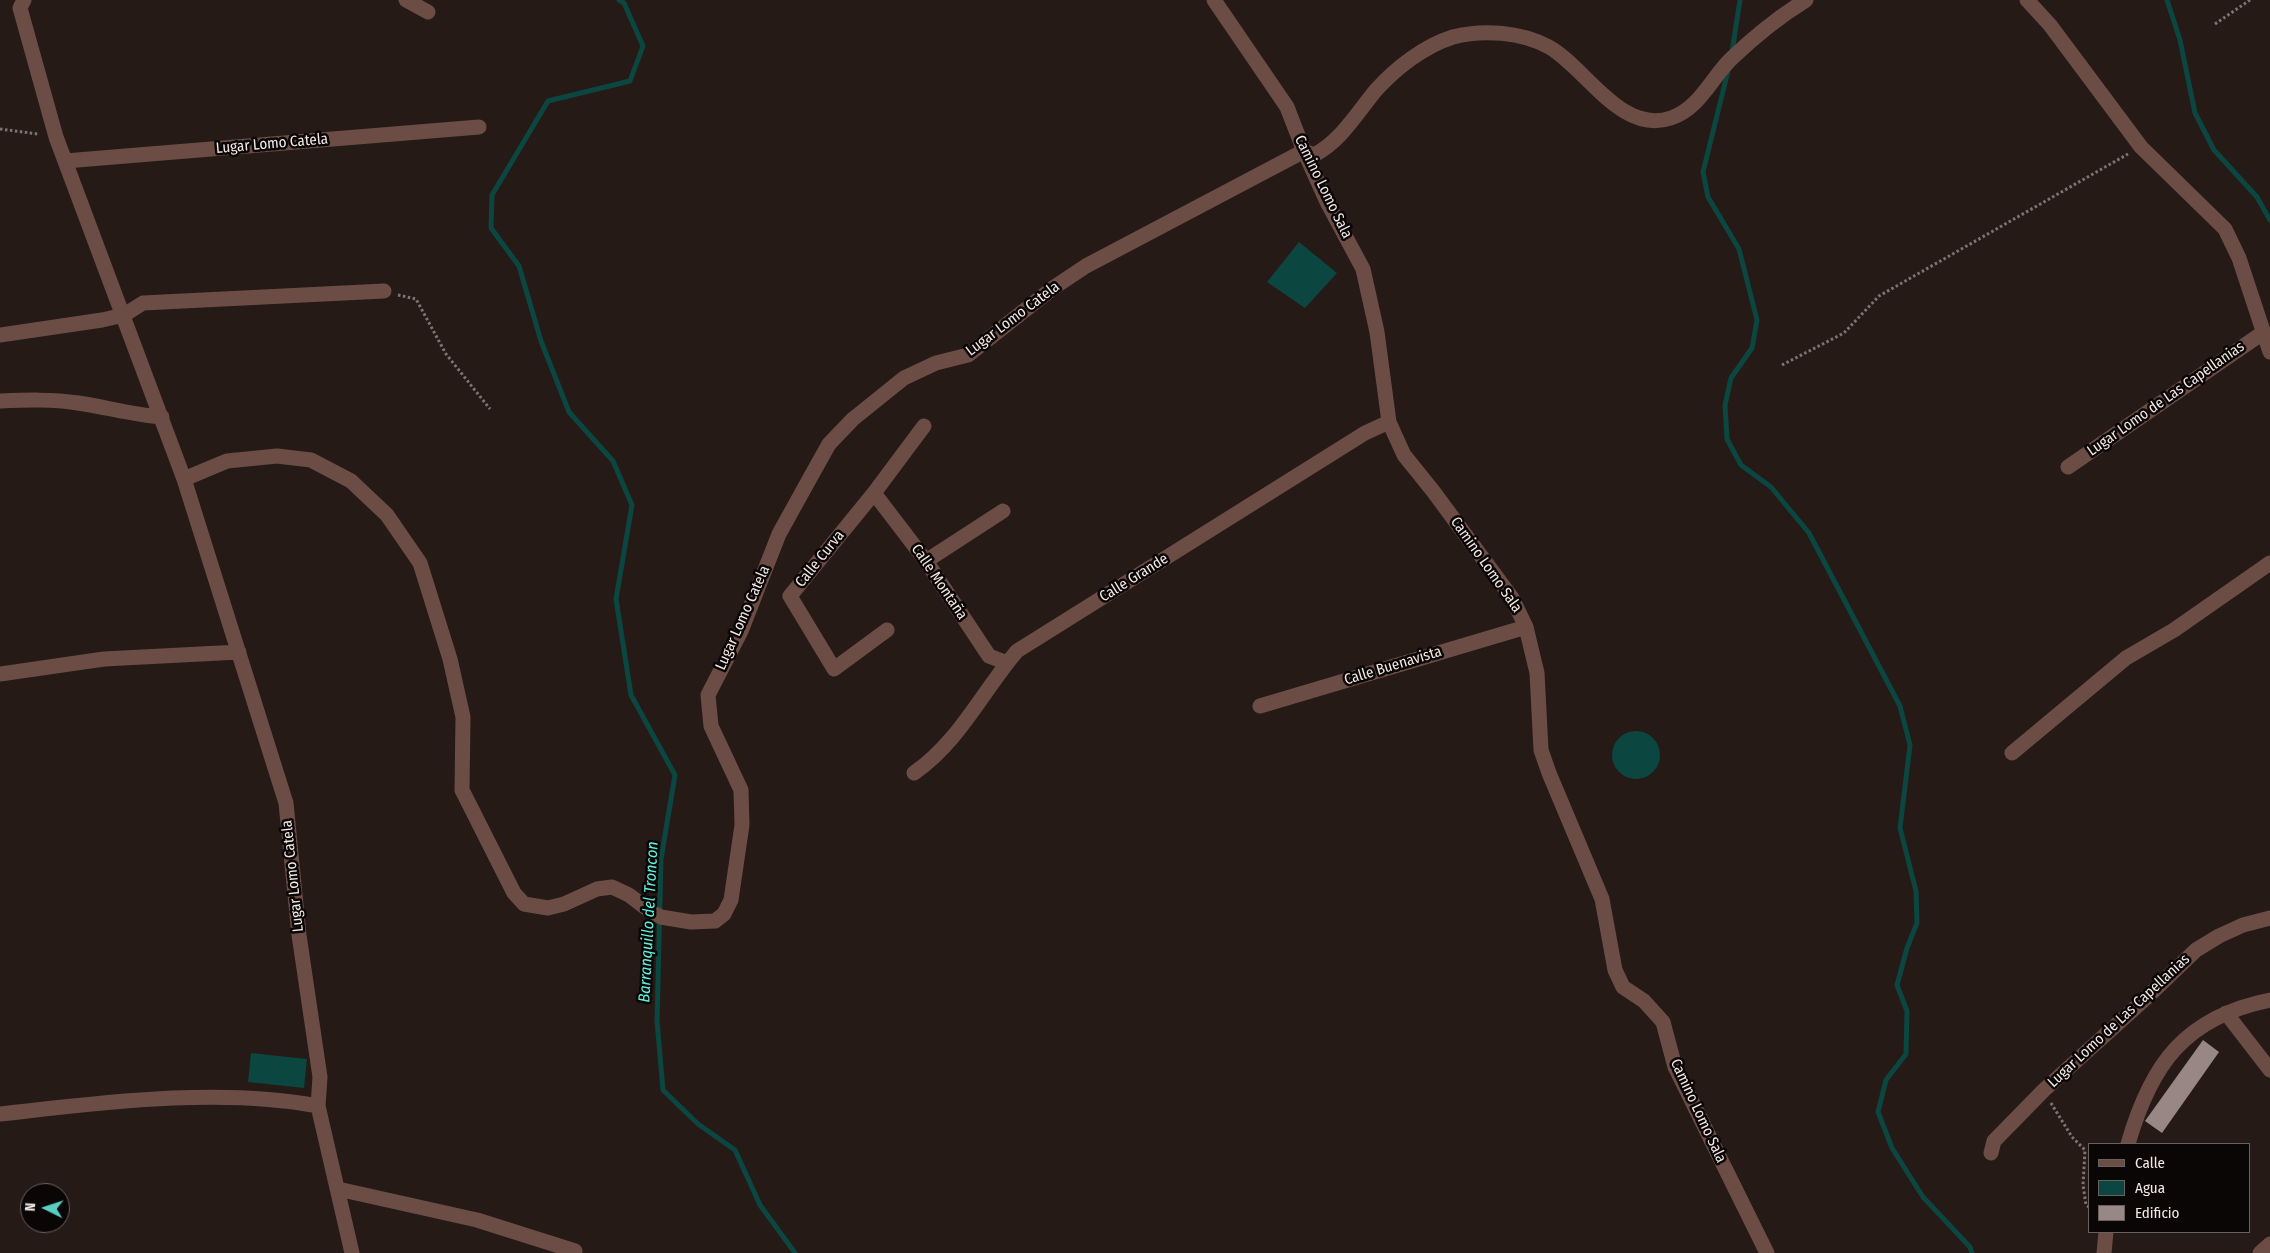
<!DOCTYPE html>
<html>
<head>
<meta charset="utf-8">
<style>
	body { margin:0 }
	#map { position:relative; width:2270px; height:1253px; overflow:hidden; background:#261a17; font-family:"Fira Sans Condensed",sans-serif }
	canvas { display:block }
	.legend { position:absolute; left:2088px; top:1143px; width:162px; height:90px; box-sizing:border-box; background:#0b0606; border:1px solid #676160; margin:0; padding:6px 9px; list-style:none; font-size:15px; color:#f2e9e7 }
	.legend li { display:flex; align-items:center; gap:10px; height:25px }
	.legend b { width:25px; border:1px solid #676160 }
	.north { position:absolute; left:20px; top:1183px; width:50px; height:50px; box-sizing:border-box; background:#0b0606; border:1px solid #676160; border-radius:50%; rotate:274deg; font-size:14px; font-weight:700; line-height:20px; text-align:center; color:#f2e9e7 }
	.north::after { content:''; display:block; margin:auto; width:18px; height:22px; background:#58cec0; clip-path:polygon(50% 0,100% 100%,50% 72%,0 100%) }
</style>
</head>
<body>
<div id="map">
<canvas width="2270" height="1253"></canvas>
<ul class="legend">
<li><b style="height:6px;background:#6c4d46"></b>Calle</li>
<li><b style="height:14px;background:#0b4640"></b>Agua</li>
<li><b style="height:14px;background:#988784"></b>Edificio</li>
</ul>
<div class="north">N</div>
</div>
<script>
const g = document.querySelector('canvas').getContext('2d');
g.lineJoin = 'round';
function fillPath(path, color) { g.fillStyle = color; g.fill(path, 'evenodd'); }
function stroke(path, color, width, dash) { g.strokeStyle = color; g.lineWidth = width; g.lineCap = dash ? 'butt' : 'round'; g.setLineDash(dash || []); g.stroke(path); }
function drawText(font, color, halo, rows, align = 'center') {
  g.font = font + ' "Fira Sans Condensed",sans-serif'; g.lineWidth = 5; g.setLineDash([]); g.textBaseline = 'middle'; g.strokeStyle = halo; g.fillStyle = color; for (const [text, x, y, turn = 0] of rows) {
    g.save(); g.translate(x, y); g.rotate((+turn || 0) * Math.PI / 180); g.textAlign = isNaN(turn) ? turn : align; if (halo) g.strokeText(text, 0, 0); g.fillText(text, 0, 0); g.restore();
  }
}
const water = new Path2D(`
	M1299 242 1337 273 1305 308 1267 282Z
	M1612 755a24 24 0 1 1 48 0a24 24 0 1 1-48 0Z
	M251 1053 307 1059 304 1088 248 1082Z`);
const stream = new Path2D(`
	M619 0 624 3 643 46 630 81 548 101 492 195 491 228 519 266 541 341 569 412 613 461 632 505 616 599 631 695 675 775 661 859 657 1021 663 1090 698 1124 735 1150 760 1205 795 1253
	M2167 0 2180 40 2195 113 2214 150 2257 197 2270 220
	M1732 52 1740 0
	M1728 71 1703 172 1708 197 1739 249 1757 320 1752 348 1731 378 1725 405 1727 439 1741 465 1771 487 1809 533 1900 706 1910 745 1900 828 1916 891 1917 923 1907 948 1897 985 1907 1011 1906 1054 1886 1080 1878 1112 1892 1148 1923 1197 1970 1247 1972 1253`);
const building = new Path2D(`
	M2203 1040 2219 1052 2162 1133 2145 1121Z`);
const path = new Path2D(`
	M2215 24 2250 0
	M0 129 38 134
	M398 295 416 299 446 354 490 409
	M1782 365 1844 333 1879 296 2128 154
	M2051 1103 2072 1137 2085 1150 2083 1185 2086 1205 2089 1207`);
const minor = new Path2D(`
	M24 0 20 8 56 137 184 479 286 803 299 935 320 1077 318 1106 352 1253
	M406 0 428 12
	M1214 0 1287 107 1304 151 1327 202 1363 269 1377 332 1389 422 1404 455 1433 491 1512 598 1526 627 1537 673 1541 750 1549 773 1602 899 1615 970 1623 987 1644 1001 1663 1022 1675 1067 1767 1253
	M2027 0 2050 25 2141 147 2225 229 2239 258 2270 352
	M65 161 479 127
	M0 335 102 320 124 315 143 303 384 291
	M0 401C26 400 52 399 78 403 106 407 133 415 162 417
	M2068 467 2264 332
	M184 479 227 461 277 456 311 460 351 481 387 515 420 563 450 659 463 717 462 790 514 893 524 904 548 908 564 904 597 889 612 887 629 895 650 911 661 917 691 922 715 921 724 914 731 900 742 825 741 790 711 726 708 695 741 631 779 534 810 478 829 444 853 419 904 378 936 363 968 355 1053 288 1086 266 1304 151 1314 155C1341 141 1357 113 1376 90 1396 68 1424 46 1453 37 1483 29 1522 32 1549 47 1586 68 1621 135 1671 118 1700 108 1711 78 1732 58 1754 37 1780 16 1806 0
	M874 493 926 561 989 656 1007 663
	M926 561 1003 511
	M887 630 834 669 790 596 874 493 924 426
	M0 674 104 659 239 652
	M1260 706 1526 627
	M2012 753 2126 658 2174 630 2270 563
	M914 773C959 742 982 692 1017 651L1365 433 1389 422
	M2226 1013 2270 1070
	M0 1114C100 1103 218 1087 318 1106
	M2128 1144C2151 1064 2185 1017 2270 1000
	M1991 1153 1994 1141 2044 1090 2145 999 2196 950 2219 936 2243 925 2270 918
	M338 1189 477 1220 575 1251
	M2104 1253 2106 1232
	M2260 1253 2270 1244`);
const streetNames = [
	["Lugar Lomo Catela",272,144,-5],
	["Camino Lomo Sala",1323,187,64],
	["Lugar Lomo Catela",1013,319,-37],
	["Lugar Lomo de Las Capellanias",2166,399,-35],
	["Calle Curva",820,559,-51],
	["Camino Lomo Sala",1486,565,55],
	["Calle Grande",1134,578,-32],
	["Calle Montaña",939,582,56],
	["Lugar Lomo Catela",743,618,-66],
	["Calle Buenavista",1393,666,-17],
	["Lugar Lomo Catela",293,876,-96],
	["Lugar Lomo de Las Capellanias",2119,1021,-43],
	["Camino Lomo Sala",1698,1111,65]
];
const waterNames = [
	["Barranquillo del Troncon",649,922,-87]
];
fillPath(water, '#0b4640');
stroke(stream, '#0b4640', 5);
fillPath(building, '#988784');
stroke(path, '#7f7471', 3, [2.5, 2.5]);
stroke(minor, '#6c4d46', 15);
drawText('15px', '#f2e9e7', '#0b0606', streetNames);
drawText('italic 16px', '#60f2e1', '#0b0606', waterNames);
</script>
</body>
</html>
